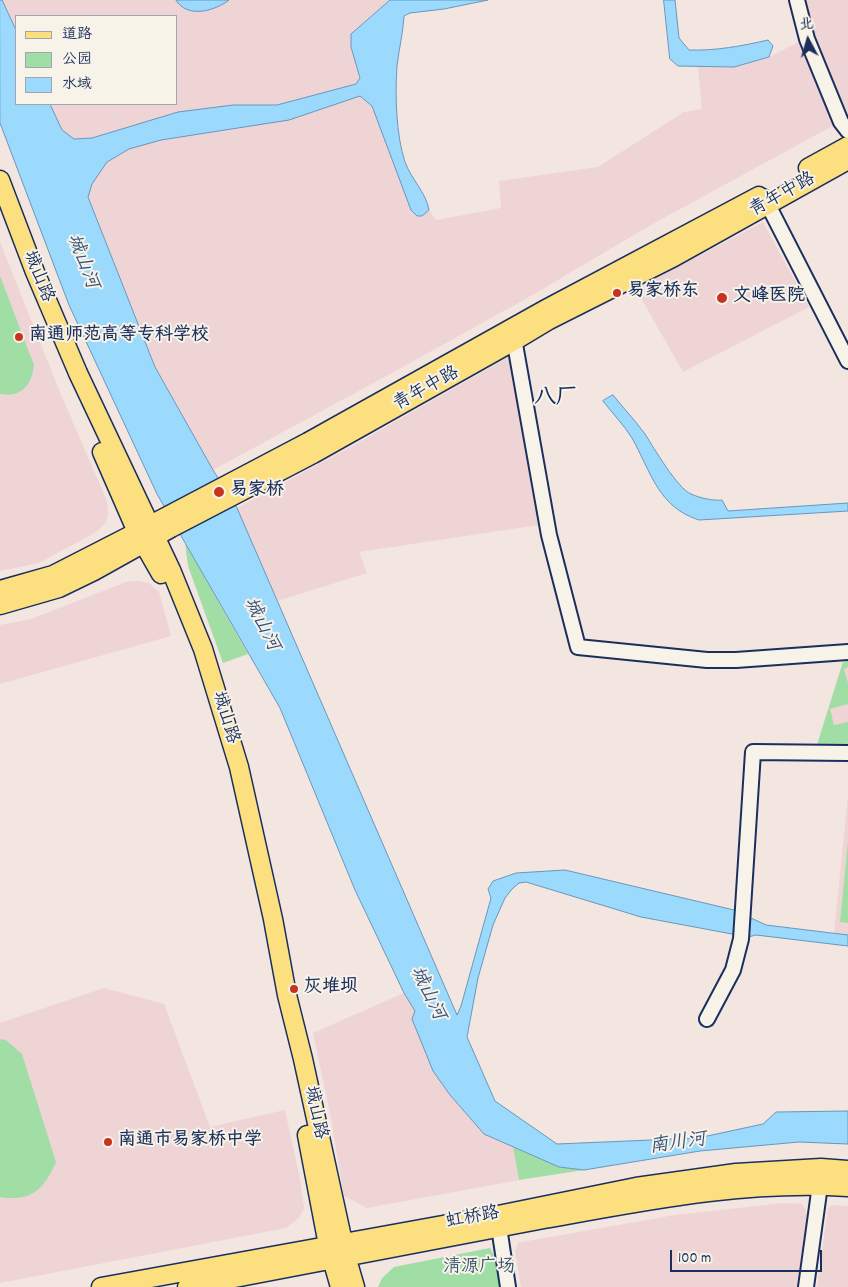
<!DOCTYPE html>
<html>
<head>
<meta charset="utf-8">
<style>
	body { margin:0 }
	#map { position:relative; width:848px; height:1287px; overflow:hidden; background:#f3e5df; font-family:Dekko,"LXGW WenKai TC",sans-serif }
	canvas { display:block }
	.legend { position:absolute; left:15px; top:15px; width:162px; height:90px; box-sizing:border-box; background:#f7f3e8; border:1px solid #9fa5b1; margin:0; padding:6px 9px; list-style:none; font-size:15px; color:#1b2f5e }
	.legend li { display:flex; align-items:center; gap:10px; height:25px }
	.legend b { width:25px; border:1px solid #9fa5b1 }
	.north { position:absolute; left:783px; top:15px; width:50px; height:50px; -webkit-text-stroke:4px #f7f3e8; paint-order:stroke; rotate:354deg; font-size:14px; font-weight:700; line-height:20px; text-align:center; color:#1b2f5e }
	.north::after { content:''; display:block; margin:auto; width:18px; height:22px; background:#1b2f5e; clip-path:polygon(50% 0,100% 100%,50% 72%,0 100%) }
	.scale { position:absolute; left:670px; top:1250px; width:152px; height:22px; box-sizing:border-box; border:2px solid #1b2f5e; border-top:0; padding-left:6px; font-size:15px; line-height:18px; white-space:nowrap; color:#1b2f5e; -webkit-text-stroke:4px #f7f3e8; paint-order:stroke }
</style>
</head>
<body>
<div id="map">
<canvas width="848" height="1287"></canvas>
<ul class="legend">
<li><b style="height:6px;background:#fce080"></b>道路</li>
<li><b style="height:14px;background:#a1dea5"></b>公园</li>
<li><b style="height:14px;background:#9bdafd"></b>水域</li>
</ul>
<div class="north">北</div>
<div class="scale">100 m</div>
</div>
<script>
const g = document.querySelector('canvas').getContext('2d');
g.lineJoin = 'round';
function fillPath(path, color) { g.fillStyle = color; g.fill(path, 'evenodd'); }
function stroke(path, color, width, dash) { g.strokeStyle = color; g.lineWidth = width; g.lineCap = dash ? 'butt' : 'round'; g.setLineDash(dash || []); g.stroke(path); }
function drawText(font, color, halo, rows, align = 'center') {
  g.font = font + ' Dekko,"LXGW WenKai TC",sans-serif'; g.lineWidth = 4; g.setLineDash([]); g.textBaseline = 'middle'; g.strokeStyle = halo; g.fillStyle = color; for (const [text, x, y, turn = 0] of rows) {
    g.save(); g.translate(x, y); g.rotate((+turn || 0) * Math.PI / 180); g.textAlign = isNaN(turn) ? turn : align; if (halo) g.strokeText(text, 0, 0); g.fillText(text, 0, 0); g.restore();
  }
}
const built = new Path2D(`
	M2 0H390L351 34V47L358 68 360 96 372 106 426 213 429 210 436 220 501 208 499 181 598 167 684 112 702 109 698 67H734L769 57 803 40 836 124 649 226 536 293 390 374 213 470 155 367 62 130 50 104H176V16H16V30Z
	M801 0H848V118L845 120 811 35Z
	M763 222 809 307 683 372 636 289Z
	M0 242 59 390 107 501 108 513 106 522 98 531 39 563 0 571Z
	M512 355 545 524 359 552 367 573 277 601 237 508 347 449Z
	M137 581 149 583 159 592 171 636 0 684V625L31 619 126 582Z
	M848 661V745L816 748 843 662Z
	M848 795V935L834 934Z
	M104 988 164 1004 210 1127 285 1110 300 1179 304 1208 300 1217 286 1228 0 1283V1023Z
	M404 993 415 1011 433 1071 450 1095 484 1134 513 1147 519 1180 367 1208 344 1196 330 1113 313 1033Z
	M783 1203 801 1204 805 1208 807 1215 797 1287H521L515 1251 518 1243 522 1242 675 1215Z
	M832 1205 848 1206V1287H817L828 1208Z`);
const green = new Path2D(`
	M0 276 34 365C32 385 21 398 0 394Z
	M185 543 248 654 223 663 188 566Z
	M848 661V667L844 669 848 683V704L830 709 834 725 848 722V745L816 748 843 662Z
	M848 841V923L840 922Z
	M0 1039 6 1040 22 1054 56 1162C44 1189 32 1202 0 1197Z
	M513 1147 559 1167 584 1170 519 1180Z
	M490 1248 497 1261 502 1287H378L382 1278 394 1267Z`);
const water = new Path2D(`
	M0 0H2L16 30V104H50L62 130 74 139 92 138 178 112 233 105H277L356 84 360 78 351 47V34L390 0H488L444 9 410 13 404 16C403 33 399 49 397 66 395 95 396 135 405 162 411 179 426 192 429 210L422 216H417L411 210 372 106 360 96 289 120 161 140 129 149 107 162 92 184 88 197 155 367 213 470 237 508 457 1015 461 1006 491 898 488 889 493 881 516 873 565 870 734 910 766 925 848 935V946L756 935 748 937 641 917 526 882 519 883 512 889 505 898 493 925 478 978 467 1037 495 1101 557 1144 698 1138 763 1124 776 1112 848 1111V1144L799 1142 700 1151 584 1170 559 1167 484 1134 450 1095 433 1071 412 1019 415 1011 404 993 355 890 280 708 157 494 69 305 0 123Z
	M176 0H229C215 11 187 19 176 0Z
	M664 0H675L679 38 689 50C715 51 742 46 768 40L773 46 769 57 734 67 678 66 670 59Z
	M613 395C623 408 635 420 645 434 654 448 677 488 691 494 700 498 713 501 722 500L728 511 848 503V511L699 520C658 507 651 472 632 438 624 425 612 413 603 401Z`);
const minor = new Path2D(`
	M797 0 807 39 841 122 848 131
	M764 197 848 361
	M513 333 549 535 578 647 707 660H736L848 652
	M707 1019 733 970 741 939 753 752 848 753
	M499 1227 508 1287
	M806 1287 820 1185`);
const major = new Path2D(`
	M808 168 848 146
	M0 180 35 272 78 373 171 570 203 649 239 767 273 919 287 995 303 1059 346 1256 355 1287
	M102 452 137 532 161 574
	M0 590 53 575 137 532 308 442 546 309 759 196
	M0 605 59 588 94 571 171 528 313 454 514 341 549 320 674 257 848 160
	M307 1135 328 1245 340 1287
	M101 1287 498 1215 636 1187 736 1173 821 1168 848 1170
	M187 1287C306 1264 425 1241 544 1219 644 1201 746 1180 848 1187`);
const markers = [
	[617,293,5,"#c8321e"],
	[722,298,6,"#c8321e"],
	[19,337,5,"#c8321e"],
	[219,492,6,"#c8321e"],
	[294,989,5,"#c8321e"],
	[108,1142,5,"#c8321e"]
];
const streetNames = [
	["青年中路",783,196,-29],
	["城山路",37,277,68],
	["青年中路",427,390,-29],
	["城山路",224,718,73],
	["城山路",314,1113,78],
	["虹桥路",473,1219,-10]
];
const poiNames = [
	["易家桥东",627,293],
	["文峰医院",733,298],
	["南通师范高等专科学校",29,337],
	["易家桥",230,492],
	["灰堆坝",304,989],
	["南通市易家桥中学",118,1142]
];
const parkNames = [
	["清源广场",479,1269]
];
const waterNames = [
	["城山河",81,262,69],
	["城山河",260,625,63],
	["城山河",426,994,64],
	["南川河",678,1145,-8]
];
const districtNames = [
	["八厂",556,400]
];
fillPath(built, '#efd4d5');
fillPath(green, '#a1dea5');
fillPath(water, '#9bdafd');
stroke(water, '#6896bd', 1);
stroke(minor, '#1b2f5e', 18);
stroke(major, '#1b2f5e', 21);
stroke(minor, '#f7f3e8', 14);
stroke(major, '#fce080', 18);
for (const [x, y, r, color] of markers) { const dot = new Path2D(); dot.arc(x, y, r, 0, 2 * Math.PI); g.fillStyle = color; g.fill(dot); stroke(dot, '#f7f3e8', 2); }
drawText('18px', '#1b2f5e', '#f7f3e8', streetNames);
drawText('bold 18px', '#1b2f5e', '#f7f3e8', poiNames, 'left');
drawText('18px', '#36526c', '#f7f3e8', parkNames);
drawText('italic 19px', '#35517e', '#f7f3e8', waterNames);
drawText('bold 22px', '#1b2f5e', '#f7f3e8', districtNames);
</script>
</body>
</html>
